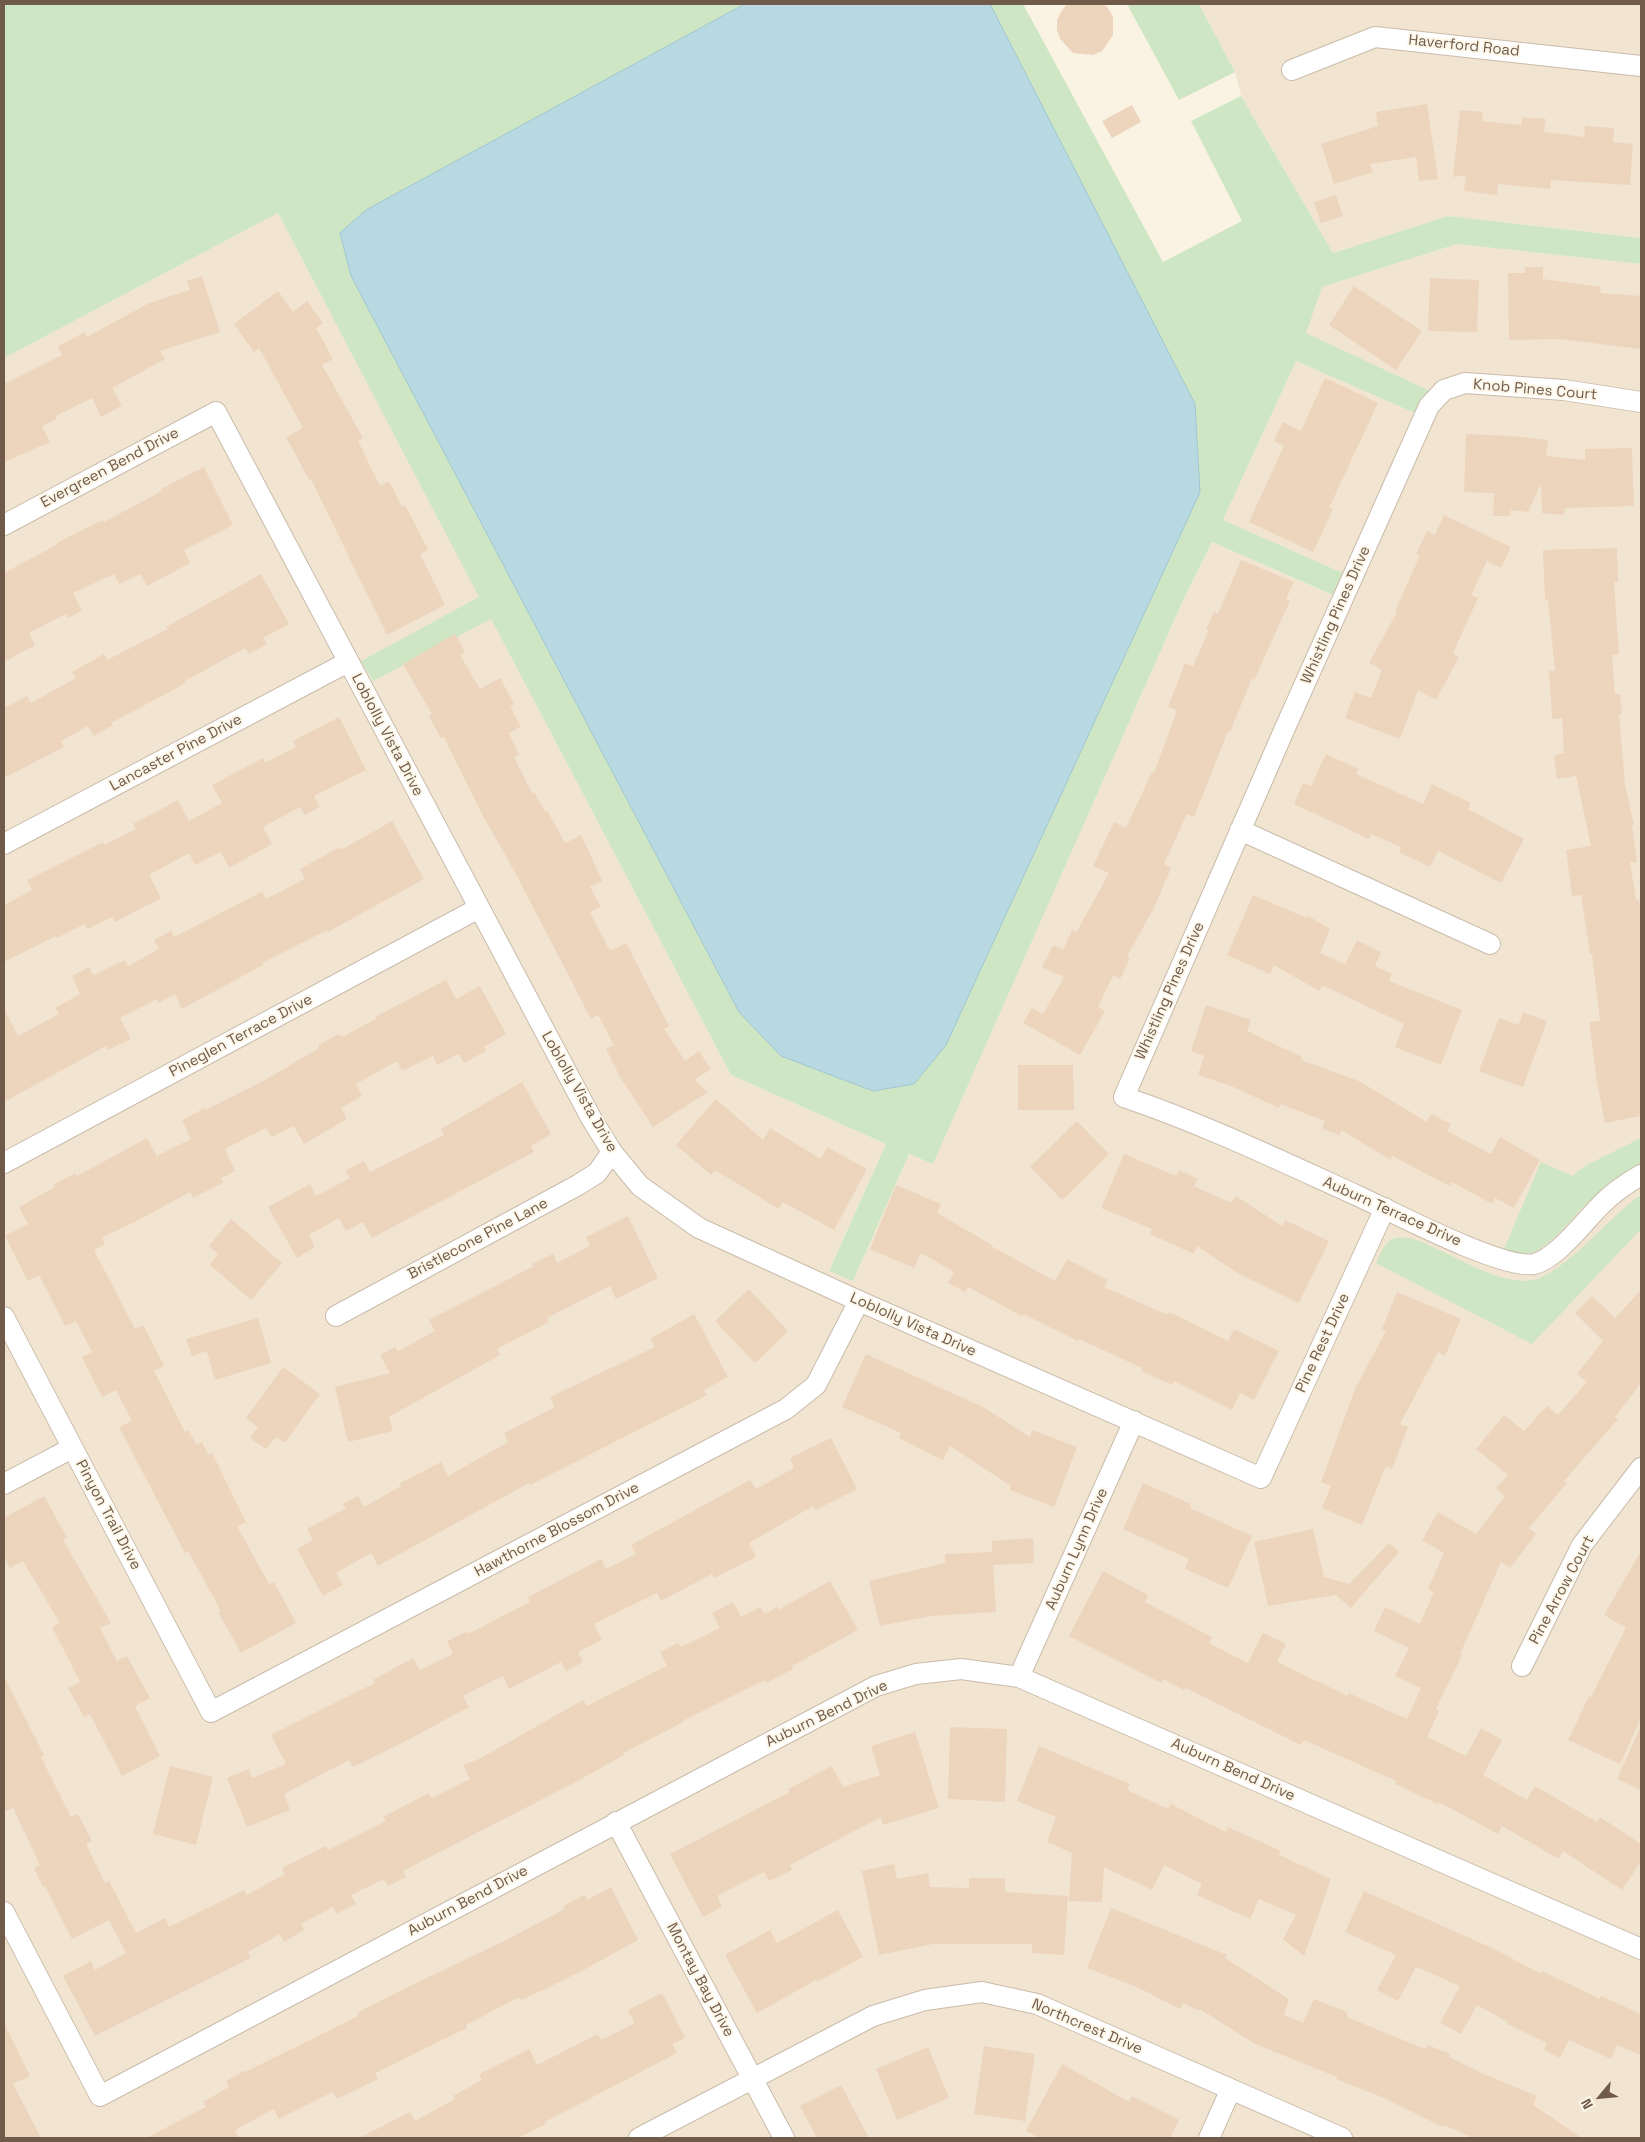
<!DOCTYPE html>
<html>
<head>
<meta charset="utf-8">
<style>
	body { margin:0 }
	#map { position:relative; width:1645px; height:2142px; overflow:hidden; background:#faf3e3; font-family:"Space Grotesk",sans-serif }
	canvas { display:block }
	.frame { position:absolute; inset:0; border:5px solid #705b4b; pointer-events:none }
	.north { position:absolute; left:1575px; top:2072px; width:50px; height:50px; -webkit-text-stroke:4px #fdf7e9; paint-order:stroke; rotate:242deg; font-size:14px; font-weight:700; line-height:20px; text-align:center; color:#705b4b }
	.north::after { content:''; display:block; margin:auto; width:18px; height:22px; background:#705b4b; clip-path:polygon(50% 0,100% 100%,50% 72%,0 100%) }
</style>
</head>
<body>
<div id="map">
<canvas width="1645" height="2142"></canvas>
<div class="frame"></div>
<div class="north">N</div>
</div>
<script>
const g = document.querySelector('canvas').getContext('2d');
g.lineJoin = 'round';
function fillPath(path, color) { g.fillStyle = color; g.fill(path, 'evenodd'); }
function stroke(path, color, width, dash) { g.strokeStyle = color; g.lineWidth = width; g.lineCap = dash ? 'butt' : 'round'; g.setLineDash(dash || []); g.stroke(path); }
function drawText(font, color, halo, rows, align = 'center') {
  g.font = font + ' "Space Grotesk",sans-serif'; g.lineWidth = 4; g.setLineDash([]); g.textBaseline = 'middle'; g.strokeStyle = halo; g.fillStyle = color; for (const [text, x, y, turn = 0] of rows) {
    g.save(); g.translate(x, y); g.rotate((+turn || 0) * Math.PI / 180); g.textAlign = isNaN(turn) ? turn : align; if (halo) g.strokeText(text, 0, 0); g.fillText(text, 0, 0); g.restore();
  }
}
const residential = new Path2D(`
	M1199 4H1641V238L1448 216 1333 253 1241 96 1235 72Z
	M278 213 480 597 361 661 373 680 491 619 731 1075 886 1144 829 1270 853 1281 909 1154 933 1164 1185 596 1212 542 1334 596 1344 574 1223 520 1296 361 1417 414 1431 392 1305 333 1322 287 1457 244 1641 264V2138H4V358Z`);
const green = new Path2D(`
	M4 4H1023L1163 262 1242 221 1191 121 1241 96 1333 253 1448 216 1641 238V264L1457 244 1322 287 1306 333 1432 392 1417 414 1296 361 1223 520 1345 574 1335 596 1212 542 1185 596 933 1164 909 1154 853 1281 829 1271 886 1144 731 1075 491 619 373 681 361 661 479 597 278 213 4 358Z
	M1127 4H1199L1235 72 1179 100Z
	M1641 1138V1163C1622 1174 1605 1187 1588 1202 1571 1218 1556 1241 1534 1252 1524 1256 1514 1252 1504 1249L1541 1162 1572 1176 1587 1165Z
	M1641 1195V1229L1532 1344 1376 1263C1380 1254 1385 1240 1396 1238 1412 1235 1426 1244 1439 1250 1466 1262 1495 1280 1524 1281 1559 1283 1609 1215 1641 1195Z`);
const water = new Path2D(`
	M745 4H990L1195 404 1200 492 946 1045 914 1084 873 1091 781 1056 739 1012 351 276 340 233 366 210Z`);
const building = new Path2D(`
	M1067 4H1103L1108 8 1113 17V35L1102 51 1093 55 1073 53 1060 39 1057 30V20L1061 12Z
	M1427 104 1438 179 1419 181 1416 157 1370 164 1373 172 1334 184 1321 144 1378 126 1376 112Z
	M1132 105 1141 122 1112 138 1102 121Z
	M1460 110 1483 112 1482 121 1521 125 1522 117 1546 119 1544 132 1584 137 1585 126 1614 128 1613 142 1633 144 1630 185 1551 180 1550 189 1498 184 1497 195 1464 191 1466 175 1453 177Z
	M1336 195 1343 216 1321 223 1314 202Z
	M1525 267H1543V279L1601 287 1600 293 1641 296V349L1560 339 1509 340 1508 273H1525Z
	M202 276 220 332 160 351 165 359 112 388 122 406 101 417 92 398 56 416 57 419 42 426 50 442 4 462V384L62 355 58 346 85 332 87 337 149 303 190 290 187 281Z
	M1430 278 1479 280 1477 332 1428 331Z
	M1354 286 1422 331 1396 370 1329 325Z
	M278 291 293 312 307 301 323 323 316 328 333 359 322 365 363 438 358 441 380 486 389 481 402 507 405 505 428 550 420 554 445 605 387 635 311 479 309 480 286 437 303 428 259 348 254 352 234 324Z
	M1325 378 1378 403 1329 508 1333 509 1313 552 1249 522 1284 446 1274 441 1283 422 1301 431Z
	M1466 434 1513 436 1548 440 1546 456 1585 460V449L1632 448 1634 506 1565 508 1564 515 1542 513 1541 484 1528 512 1511 510 1510 516H1493L1494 493 1464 492Z
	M204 467 233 525 184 550 190 563 147 586 140 574 119 584 114 574 73 593 82 611 68 618 66 614 29 633 35 645 4 662V573L58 544 57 543 103 520 104 522 162 491 161 489Z
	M1444 515 1511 547 1501 568 1487 561 1471 595 1478 598 1453 653 1459 657 1436 700 1418 690 1400 739 1345 718 1355 692 1371 698 1382 670 1369 663 1397 612 1395 611 1420 556 1416 554 1427 531 1435 535Z
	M1617 548 1618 582H1614L1619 654 1612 655 1615 694H1620L1622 714H1619L1625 784 1634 825 1632 826 1637 862H1630L1636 900 1639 899 1641 914V1116L1605 1123 1597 1082 1589 1022 1600 1021 1592 954H1590L1581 895 1572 896 1566 850 1591 846 1576 776 1557 779 1554 756 1564 753 1562 718 1552 719 1549 671H1555L1548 600H1545L1543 550Z
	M1241 560 1294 582 1286 599 1290 601 1254 680 1252 678 1230 732 1228 731 1194 817 1187 814 1164 864 1171 868 1154 908 1127 956 1130 958 1120 979 1113 975 1098 1007 1105 1011 1080 1055 1023 1023 1032 1008 1043 1014 1064 977 1042 967 1053 945 1063 950 1072 930 1076 933 1109 873 1093 866 1114 822 1126 828 1152 772 1154 773 1177 710 1168 707 1185 663 1193 666 1209 630 1206 629 1214 612 1218 614Z
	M261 574 289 624 263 638 267 644 249 654 245 648 185 681 186 683 111 723 113 725 94 736 88 726 61 741 64 747 4 778V708L27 696 31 703 76 678 72 672 104 654 107 660 168 629 166 627Z
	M455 634 465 652 460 655 480 689 500 678 514 704 510 706 521 727 509 733 519 754 514 757 532 793 534 792 545 812 547 810 565 843 581 835 591 856 602 881 590 887 601 907 590 912 610 951 626 943 669 1026 664 1029 685 1061 699 1051 711 1069 694 1080 708 1092 653 1127 620 1077 606 1049 614 1045 598 1015 591 1019 517 876 481 812 444 737 441 738 429 716 432 714 403 664Z
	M339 717 366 770 314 796 320 807 305 815 300 807 263 827 272 844 229 868 221 852 195 865 189 853 149 875 161 898 115 922 112 917 87 929 85 924 57 938 56 936 4 962V905L32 890 27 880 103 842 104 845 136 829 133 824 178 800 189 821 222 803 212 785 263 758 265 763 296 747 293 741Z
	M1326 754 1358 769 1356 774 1423 804 1432 784 1471 803 1468 809 1524 839 1501 883 1438 851 1430 867 1399 852 1401 847 1371 834 1369 839 1294 804 1303 783 1311 786Z
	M392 821 424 879 328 932 327 930 262 963 263 965 182 1009 175 994 159 1003 157 999 120 1018 131 1039 108 1050 106 1046 4 1102V1008L18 1036 59 1014 55 1008 80 994 72 976 89 967 93 975 125 960 128 966 159 949 154 940 171 931 174 937 262 892 266 899 305 879 300 869 340 847 341 850Z
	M1253 895 1307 918 1308 916 1330 929 1320 953 1345 964 1357 940 1381 952 1375 966 1392 974 1389 981 1462 1010 1441 1065 1395 1047 1404 1024 1322 985 1319 991 1274 965 1270 974 1227 955Z
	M446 980 456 999 480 986 506 1034 484 1047 486 1051 464 1063 459 1054 437 1065 433 1056 402 1071 397 1061 356 1084 362 1096 341 1108 347 1119 304 1144 294 1126 271 1137 266 1128 225 1149 235 1171 221 1178 223 1183 193 1198 190 1192 135 1222 102 1237 105 1244 94 1250 135 1329 143 1325 164 1366 154 1371 185 1432 188 1430 197 1445 202 1442 208 1455 212 1453 246 1522 237 1526 269 1584 274 1582 296 1623 241 1653 218 1612 221 1611 188 1551 185 1553 119 1427 132 1421 116 1390 102 1397 82 1357 92 1352 76 1321 65 1326 39 1275 28 1281 5 1236 28 1224 19 1207 55 1187 54 1184 76 1173 77 1176 147 1138 157 1156 191 1139 182 1120 205 1108V1110L267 1079 319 1048 318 1045 339 1034 342 1037 376 1019 375 1017Z
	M1206 1005 1251 1020 1247 1031 1302 1057 1301 1060 1359 1081 1427 1122 1431 1114 1451 1124 1447 1131 1491 1154 1500 1137 1540 1160 1514 1208 1495 1198 1492 1204 1452 1182 1450 1186 1392 1156 1391 1160 1341 1130 1340 1135 1322 1129 1325 1121 1280 1104 1279 1108 1231 1086 1198 1075 1204 1056 1191 1051Z
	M1523 1012 1547 1021 1523 1087 1479 1071 1499 1018 1519 1025Z
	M1018 1065H1073L1074 1110H1018Z
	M522 1082 551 1134 531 1146 534 1152 372 1238 363 1222 346 1231 339 1218 309 1235 315 1247 297 1258 268 1207 310 1184 316 1196 350 1178 345 1171 364 1161 370 1172 444 1135 441 1129Z
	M716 1099 763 1140 770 1128 821 1159 827 1147 867 1169 834 1230 783 1202 779 1209 715 1170 711 1175 676 1145Z
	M1077 1121 1109 1154 1062 1200 1030 1167Z
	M1124 1154 1176 1176 1179 1170 1198 1179 1194 1186 1231 1203 1236 1196 1282 1226 1285 1220 1329 1241 1299 1303 1239 1274 1197 1246 1194 1254 1150 1234 1152 1229 1101 1208Z
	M896 1185 941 1204 937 1213 992 1245 991 1246 1055 1281 1067 1259 1108 1280 1104 1287 1168 1315 1169 1312 1228 1341 1234 1329 1279 1351 1254 1400 1240 1393 1232 1410 1174 1381 1172 1385 1141 1371 1142 1368 1079 1339 1078 1341 1023 1314 1022 1316 968 1287 965 1292 948 1283 954 1272 921 1253 914 1268 870 1249Z
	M628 1216 658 1278 616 1299 610 1286 547 1318 549 1322 497 1349 500 1355 389 1417 393 1431 348 1442 335 1387 390 1373 380 1355 395 1347 398 1351 435 1331 429 1320 534 1266 532 1264 553 1254 557 1263 590 1246 586 1237Z
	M231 1219 282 1263 251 1300 210 1265 218 1254 209 1246Z
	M749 1289 788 1331 755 1363 715 1321Z
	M1641 1290V1383L1615 1417 1618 1419 1564 1481 1567 1483 1529 1528 1536 1534 1510 1568 1501 1562 1460 1654 1462 1655 1436 1709 1439 1711 1427 1737 1466 1756 1481 1728 1502 1740 1483 1775 1527 1800 1535 1786 1597 1822 1600 1817 1641 1844V1861L1622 1890 1563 1851 1559 1859 1502 1826 1498 1834 1439 1802 1438 1804 1395 1784 1396 1781 1304 1740 1301 1745 1186 1688 1184 1690 1163 1679 1161 1683 1069 1636 1103 1571 1148 1595 1145 1602 1212 1637 1209 1643 1248 1663 1263 1633 1286 1644 1277 1662 1348 1696 1349 1693 1407 1719 1421 1688 1395 1676 1409 1648 1374 1631 1385 1607 1420 1624 1434 1592 1428 1589 1444 1553 1422 1540 1438 1512 1476 1534 1505 1496 1496 1488 1508 1475 1476 1449 1504 1415 1524 1431 1547 1406 1558 1415 1587 1382 1577 1374 1603 1341 1575 1313 1592 1296 1615 1318Z
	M1397 1292 1461 1319 1445 1356 1438 1352 1400 1424 1408 1427 1392 1469 1386 1466 1362 1525 1322 1508 1331 1486 1321 1482 1355 1389 1386 1331 1382 1329Z
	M694 1314 728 1377 704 1390 707 1395 530 1485 529 1483 378 1566 371 1553 336 1573 343 1585 323 1596 297 1549 313 1540 307 1529 346 1508 343 1504 358 1496 364 1507 401 1486 400 1483 441 1462 448 1476 508 1442 504 1433 555 1407 550 1397 655 1347 650 1339Z
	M258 1318 271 1363 215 1380 207 1351 192 1356 186 1339Z
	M866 1354 983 1407 1030 1437 1032 1430 1077 1447 1054 1507 1010 1490 1011 1486 950 1446 943 1460 899 1438 901 1433 842 1407Z
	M283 1367 320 1394 285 1443 276 1437 266 1449 250 1438 258 1427 246 1418Z
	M831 1438 857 1489 815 1510 813 1506 749 1543 756 1557 714 1578 712 1574 661 1601 657 1593 594 1624 602 1640 578 1652 583 1662 566 1671 561 1662 509 1689 503 1676 463 1696 469 1707 406 1741 353 1767 349 1760 284 1794 290 1810 247 1827 227 1778 249 1769 252 1778 286 1764 271 1735 375 1683 373 1680 413 1658 420 1670 453 1654 447 1641 467 1631 468 1634 530 1602 528 1597 601 1559 606 1569 636 1554 631 1545 750 1480 756 1489 794 1468 790 1458Z
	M1143 1483 1191 1504 1190 1508 1252 1536 1228 1588 1185 1569 1189 1559 1123 1529Z
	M44 1496 67 1538 63 1540 111 1623 100 1628 117 1661 127 1656 150 1698 135 1706 160 1756 122 1776 90 1714 84 1717 68 1688 80 1682 52 1627 60 1623 23 1561 10 1568 4 1556V1518Z
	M1313 1529 1324 1577 1349 1584 1389 1543 1399 1552 1367 1589 1369 1590H1366L1351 1608 1336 1595 1268 1606 1254 1542Z
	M1033 1538 1034 1563 993 1565 996 1612 931 1616 880 1626 869 1581 945 1563V1554L992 1552V1541Z
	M1641 1551V1718L1620 1764 1568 1740 1589 1696 1591 1697 1626 1628 1604 1615Z
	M830 1581 858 1630 792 1666 793 1669 766 1683 765 1680 681 1722 682 1723 623 1753 624 1755 572 1784 403 1871 406 1877 388 1886 384 1879 351 1895 356 1904 336 1914 333 1907 301 1924 304 1930 284 1942 280 1934 248 1952 251 1958 95 2036 63 1976 91 1961 95 1970 126 1953 109 1920 72 1939 45 1886 43 1887 34 1868 40 1865 13 1808 4 1812V1676L44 1755 41 1757 71 1817 78 1814 92 1841 86 1844 105 1883 109 1881 136 1933 165 1918 169 1927 244 1890 247 1895 285 1874 282 1868 326 1846 328 1850 386 1821 383 1817 429 1793 432 1798 470 1779 463 1765 479 1759 583 1700 587 1706 667 1666 660 1652 678 1643 681 1647 720 1628 712 1613 733 1602 741 1617 761 1607 764 1614 777 1607 778 1610Z
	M1641 1726V1790L1617 1779Z
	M950 1727 1007 1729 1005 1802 948 1799Z
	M915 1732 939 1808 883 1825 881 1817 790 1865 792 1870 769 1881 764 1872 717 1896 722 1907 703 1917 670 1854 790 1792 788 1789 832 1766 843 1787 880 1775 871 1746Z
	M1039 1746 1130 1784 1127 1790 1168 1809 1171 1804 1226 1832 1228 1827 1281 1851 1279 1855 1331 1879 1304 1956 1283 1939 1296 1915 1259 1899 1250 1919 1197 1895 1202 1884 1164 1865 1152 1890 1104 1867 1102 1902 1069 1901 1072 1853 1047 1842 1056 1817 1017 1801Z
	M170 1766 213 1777 196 1845 153 1834Z
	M894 1864 897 1879 928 1873 930 1887 969 1888V1878H1005V1892L1068 1896 1064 1955 1032 1953V1944H933L879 1955 862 1871Z
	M611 1887 638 1940 587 1968 541 1991 521 2000 519 1997 466 2025 467 2028 375 2073 378 2079 337 2099 333 2092 279 2119 274 2109 235 2130 239 2138H146L206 2107 203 2102 229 2087 226 2081 244 2071 245 2072 358 2016 357 2013 402 1990 506 1940 565 1909 563 1906 585 1895 587 1900Z
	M1364 1891 1492 1948 1541 1974 1542 1971 1600 1999 1601 1996 1641 2014V2055L1617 2045 1611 2059 1569 2040 1560 2058 1544 2050 1547 2043 1507 2024 1508 2022 1477 2005 1461 2034 1440 2023 1460 1986 1416 1967 1398 2001 1377 1990 1396 1955 1345 1932Z
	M1111 1908 1227 1955 1225 1958 1289 1999 1284 2015 1303 2023 1314 1999 1347 2012V2017L1425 2049 1428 2045 1450 2054 1449 2057 1484 2074 1537 2096 1533 2105 1582 2138H1473L1444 2125 1443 2127 1384 2098 1336 2079 1337 2077 1255 2044 1200 2009 1199 2011 1183 2003 1180 2009 1139 1988 1087 1968Z
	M838 1910 863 1957 817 1982 816 1980 757 2013 725 1955 770 1930 777 1943Z
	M662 1993 685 2038 672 2044 677 2053 545 2122 546 2124 518 2138H359L410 2112 415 2121 455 2099 453 2096 482 2080 479 2074 529 2049 537 2065 598 2034 601 2040 635 2023 628 2010Z
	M4 2023 30 2076 13 2084 41 2138H4Z
	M984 2046 1035 2054 1025 2121 974 2114Z
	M928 2047 949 2098 897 2120 876 2069Z
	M1062 2064 1129 2102 1132 2096 1179 2120 1170 2138H1039L1026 2131Z
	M841 2085 869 2138H817L800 2106Z`);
const street = new Path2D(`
	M1292 70 1375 37 1641 66
	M1641 402 1564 390 1465 383 1444 390 1429 406 1285 728 1124 1097C1204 1124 1281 1161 1358 1196 1391 1211 1503 1270 1534 1264 1556 1259 1583 1223 1599 1207 1610 1195 1627 1183 1641 1175
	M4 525 216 412 591 1118 612 1152 640 1186 699 1228 859 1301 1261 1478 1385 1208
	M1240 830 1490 944
	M4 844 348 662
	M4 1163 479 908
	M336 1316 578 1185 597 1173 612 1152
	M4 1317 211 1712 786 1409 816 1385 859 1301
	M4 1484 72 1448
	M1522 1666 1582 1545 1641 1468
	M1019 1677 1134 1421
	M616 1822 784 2138
	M4 1912 100 2096 876 1686 916 1674 961 1669 1019 1677 1641 1949
	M639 2138 873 2016 925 2000 982 1992 1037 2004 1342 2138
	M1209 2138 1231 2089`);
const streetNames = [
	["Haverford Road",1464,46,6],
	["Knob Pines Court",1535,390,5],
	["Evergreen Bend Drive",110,468,-28],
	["Whistling Pines Drive",1336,615,-66],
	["Loblolly Vista Drive",387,735,62],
	["Lancaster Pine Drive",176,753,-28],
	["Whistling Pines Drive",1170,991,-66],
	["Pineglen Terrace Drive",241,1036,-28],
	["Loblolly Vista Drive",579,1092,60],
	["Auburn Terrace Drive",1392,1212,24],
	["Bristlecone Pine Lane",478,1239,-28],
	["Loblolly Vista Drive",913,1325,24],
	["Pine Rest Drive",1323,1343,-65],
	["Pinyon Trail Drive",108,1515,62],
	["Hawthorne Blossom Drive",557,1530,-28],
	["Auburn Lynn Drive",1077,1549,-66],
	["Pine Arrow Court",1562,1590,-62],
	["Auburn Bend Drive",827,1714,-26],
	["Auburn Bend Drive",1233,1770,24],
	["Auburn Bend Drive",468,1901,-28],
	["Montay Bay Drive",700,1980,62],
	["Northcrest Drive",1087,2027,23]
];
fillPath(residential, '#f1e5d2');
fillPath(green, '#cee6c3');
fillPath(water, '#b9d9e2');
stroke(water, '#a0c7d3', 1);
fillPath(building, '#edd4bd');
stroke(street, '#cabbaa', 22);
stroke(street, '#fff', 20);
drawText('15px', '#705b4b', '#fdf7e9', streetNames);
</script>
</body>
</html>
